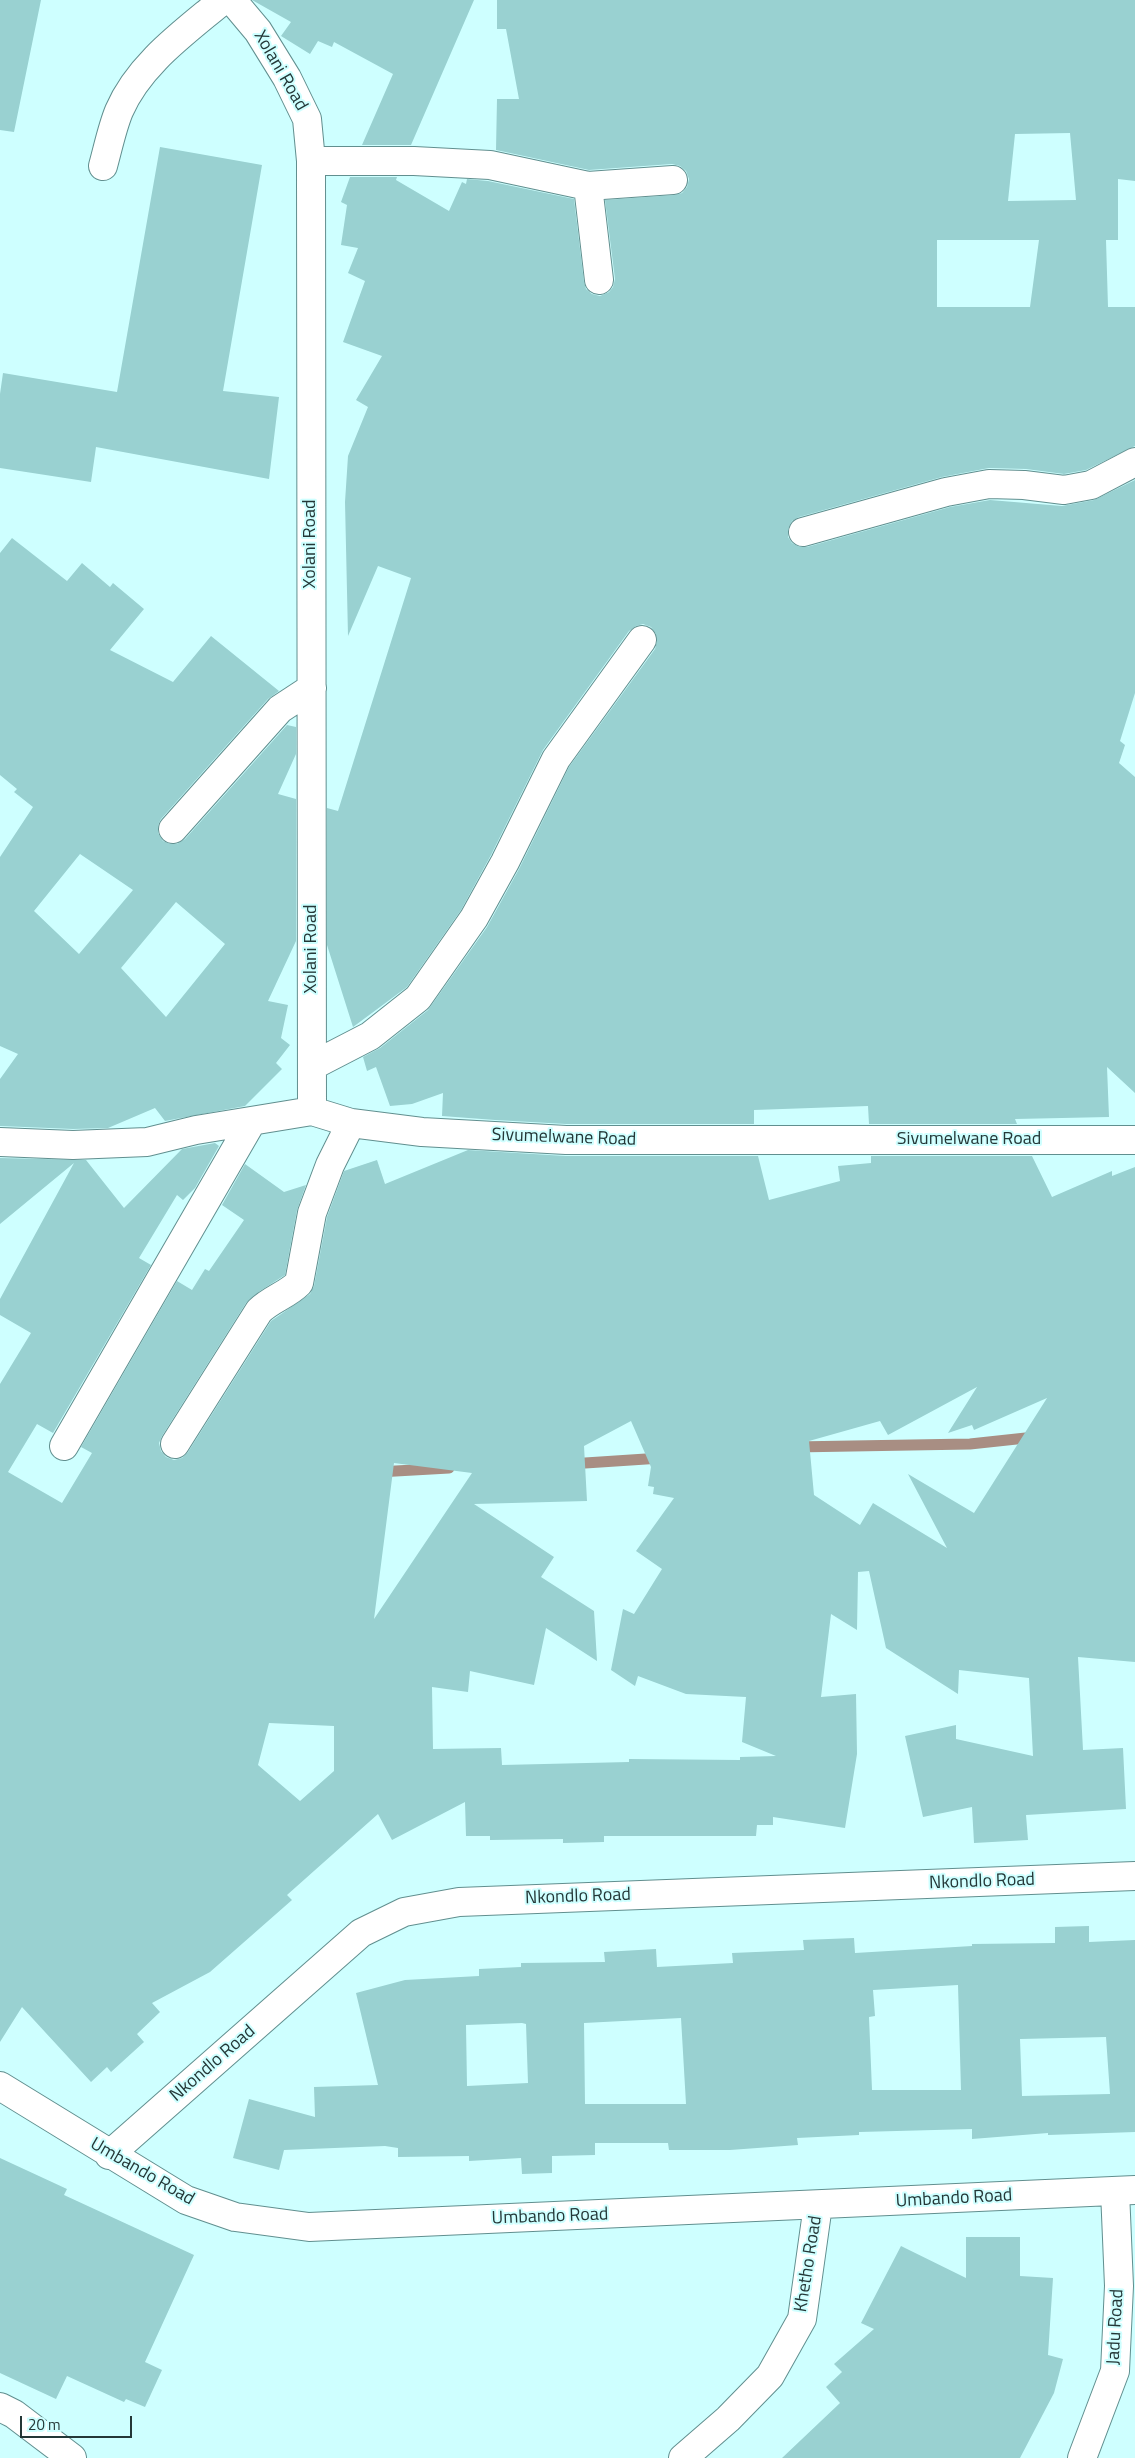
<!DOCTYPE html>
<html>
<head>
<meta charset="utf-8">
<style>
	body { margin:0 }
	#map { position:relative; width:1135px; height:2458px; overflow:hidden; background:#ceffff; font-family:"Titillium Web",sans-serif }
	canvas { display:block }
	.scale { position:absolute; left:20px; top:2416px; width:112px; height:22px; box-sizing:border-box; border:2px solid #243737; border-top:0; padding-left:6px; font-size:15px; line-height:18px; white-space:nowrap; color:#243737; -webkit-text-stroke:4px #ceffff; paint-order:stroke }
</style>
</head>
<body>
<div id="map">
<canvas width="1135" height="2458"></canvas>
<div class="scale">20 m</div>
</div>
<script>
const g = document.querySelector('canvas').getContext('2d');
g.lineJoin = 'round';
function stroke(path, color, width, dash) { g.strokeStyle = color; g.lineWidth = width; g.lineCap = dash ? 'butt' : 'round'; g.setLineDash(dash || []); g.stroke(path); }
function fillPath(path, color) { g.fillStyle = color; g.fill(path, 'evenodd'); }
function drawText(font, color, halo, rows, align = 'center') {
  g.font = font + ' "Titillium Web",sans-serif'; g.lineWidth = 4; g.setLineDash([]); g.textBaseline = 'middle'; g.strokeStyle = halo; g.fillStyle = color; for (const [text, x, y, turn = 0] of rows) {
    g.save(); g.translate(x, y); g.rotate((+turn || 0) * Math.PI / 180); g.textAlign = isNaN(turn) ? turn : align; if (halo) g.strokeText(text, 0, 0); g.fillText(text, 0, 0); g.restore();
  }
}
const stream = new Path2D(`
	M794 1447 970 1444 1035 1437
	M570 1464 661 1458
	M378 1472 449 1468`);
const building = new Path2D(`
	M0 0H41L14 132 0 130Z
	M252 0H474L411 145H362L393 74 334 42 332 47 318 41 310 54 281 36 291 22Z
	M497 0H1135V181L1118 179V240H1106L1108 307H1135V446L1086 470 1064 474 1026 469 989 468 942 477 799 517 792 521 788 529V537L792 543 800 547H807L950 507 990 500 1062 506 1094 500 1135 480V693L1120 741 1125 745 1119 763 1135 777V1093L1107 1067 1109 1117 1015 1119 1017 1124H869L868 1106 754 1110V1124H566L495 1120 442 1116 443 1093 412 1104 390 1106 376 1067 367 1071 363 1057 380 1048 428 1010 487 927 519 869 569 767 655 649 657 642 656 634 651 627 643 624 636 626 629 631 543 750 491 855 461 910 407 987 353 1027 327 945V808L338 811 411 578 378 566 348 636 345 502 348 456 368 407 356 400 382 356 343 342 365 281 348 273 358 248 341 245 347 205 341 202 350 177H397L396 180 449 211 462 182 466 184 467 179 488 181 574 199 584 282 586 289 592 294 600 296 609 292 613 287 615 279 605 200 675 195 682 193 687 187 689 179 686 171 680 166 672 164 589 170 496 150 497 99H519L506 29H497ZM1070 133 1076 200 1008 201 1015 134ZM937 240H1039L1030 307H937Z
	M160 147 262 165 223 391 279 397 269 479 96 447 91 482 0 468V394L3 373 117 392Z
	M12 538 67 581 82 563 110 587 113 583 144 609 110 650 173 682 211 636 279 691 268 699 161 819 158 825V833L163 841 170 844H177L185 839 287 725 296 727V754L278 794 296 799V941L268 1001 288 1005 281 1038 290 1045 276 1063 282 1069 245 1106 165 1121 155 1108 108 1128 73 1129 0 1126V1079L18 1054 0 1046V857L33 807 14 792 17 789 0 775V553ZM80 854 133 890 79 954 34 911ZM176 902 225 944 166 1017 121 968Z
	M215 1143 219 1146 195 1188 183 1200 177 1195 139 1258 151 1265 53 1433 37 1424 8 1472 62 1503 92 1453 81 1447 177 1281 192 1290 205 1269 209 1271 244 1220 222 1205 245 1164 284 1192 306 1185 297 1210 285 1275 260 1291 246 1303 162 1436 159 1443 161 1451 166 1457 174 1460 182 1458 188 1452 271 1321 310 1294 314 1286 327 1217 344 1171 377 1160 385 1184 468 1150 566 1156H758L769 1200 840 1181 838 1166 871 1163V1156H1032L1052 1197 1112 1171V1176L1135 1167V1662L1078 1657 1083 1750 1123 1748 1126 1809 1026 1815 1028 1840 974 1843 972 1807 923 1817 905 1736 956 1725V1739L1033 1756 1029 1678 959 1670 958 1694 886 1648 869 1571 858 1572 857 1630 831 1614 821 1697 856 1694 857 1754 845 1828 773 1817V1825H757L756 1836H604V1842L563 1843V1839L490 1840V1836H466L465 1802 392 1840 378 1814 287 1895 292 1900 210 1972 152 2003 160 2012 137 2034 144 2042 111 2072 107 2067 91 2082 22 2007 0 2042V1384L31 1333 0 1315V1299L74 1163 0 1224V1158L86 1160 124 1208 182 1149ZM977 1387 948 1433 972 1425 974 1430 1047 1398 974 1513 908 1474 947 1548 873 1503 860 1525 814 1495 809 1441 880 1421 888 1435ZM631 1421 651 1467 648 1486 654 1487 653 1494 674 1498 636 1551 662 1569 634 1614 623 1609 611 1670 635 1686 638 1676 686 1694 746 1697 742 1742 776 1756 740 1757V1760L629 1759V1762L502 1765 501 1748 433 1749 432 1687 468 1692 470 1671 534 1685 546 1628 597 1661 594 1611 541 1577 554 1557 474 1504 587 1501 584 1446ZM394 1463 472 1473 374 1619ZM269 1723 334 1726V1771L300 1801 258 1765Z
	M1089 1926V1942L1135 1940V2132L1048 2135V2133L972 2139V2129L859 2132V2135L797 2138 798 2145 730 2150H669L668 2143H595V2155L552 2156V2173L522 2174 521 2158 469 2161V2156L398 2157V2148L385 2146 284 2150 279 2170 233 2158 249 2099 315 2117 314 2087 378 2085 356 1993 405 1980 479 1976V1969L521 1967V1963L605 1962 604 1952 656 1949 657 1967 733 1963 732 1953 804 1950 803 1940 854 1938 855 1953 972 1946V1944L1055 1943V1927ZM958 1985 961 2090H872L869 2017 875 2016 873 1990ZM681 2018 686 2104H585L584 2023ZM522 2023 526 2024 528 2083 467 2086 466 2025ZM1106 2037 1110 2094 1022 2096 1020 2039Z
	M0 2158 67 2189 64 2195 194 2255 145 2362 162 2370 145 2407 126 2399 124 2402 67 2376 56 2399 0 2373Z
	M966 2237H1020V2276L1053 2278 1048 2355 1063 2359 1054 2393 1020 2458H782L840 2403 826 2387 842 2372 834 2364 874 2329 861 2323 901 2246 966 2278Z`);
const street = new Path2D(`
	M232 0 258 31 287 78 307 119 311 161 312 1111
	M311 161H414L490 165 588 186 673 180
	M103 166C108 148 112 128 119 111 139 64 185 32 223 0
	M588 186 599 280
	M803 532 946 492 989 484 1024 485 1064 490 1091 485 1135 462
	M173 829 280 709 312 688
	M312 1066 370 1036 418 998 474 918 505 862 556 759 642 640
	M0 1142 73 1145 147 1142 196 1130 312 1111 351 1123 422 1132 566 1140H1135
	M175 1444 259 1311C271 1299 287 1295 299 1283L312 1213 330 1165 351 1123
	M64 1446 252 1121
	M0 2086 186 2200 235 2217 309 2227 1135 2190
	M109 2155 361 1933 404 1912 459 1902 1135 1876
	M0 2407 14 2414 72 2458
	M683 2458 728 2419 770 2376 802 2319 818 2205
	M1082 2458 1115 2371 1119 2286 1115 2191`);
const streetNames = [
	["Xolani Road",280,71,60],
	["Xolani Road",311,544,-90],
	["Xolani Road",312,949,-90],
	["Sivumelwane Road",564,1138,2],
	["Sivumelwane Road",969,1140],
	["Nkondlo Road",982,1882,-2],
	["Nkondlo Road",578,1897,-2],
	["Nkondlo Road",213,2064,-41],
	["Umbando Road",142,2172,30],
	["Umbando Road",954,2199,-3],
	["Umbando Road",550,2217,-2],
	["Khetho Road",809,2264,-81],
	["Jadu Road",1116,2327,-87]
];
stroke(stream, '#a88e83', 11);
fillPath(building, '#99d1d1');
stroke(street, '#618f8f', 30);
stroke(street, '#fff', 28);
drawText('18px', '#243737', '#ceffff', streetNames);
</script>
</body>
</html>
